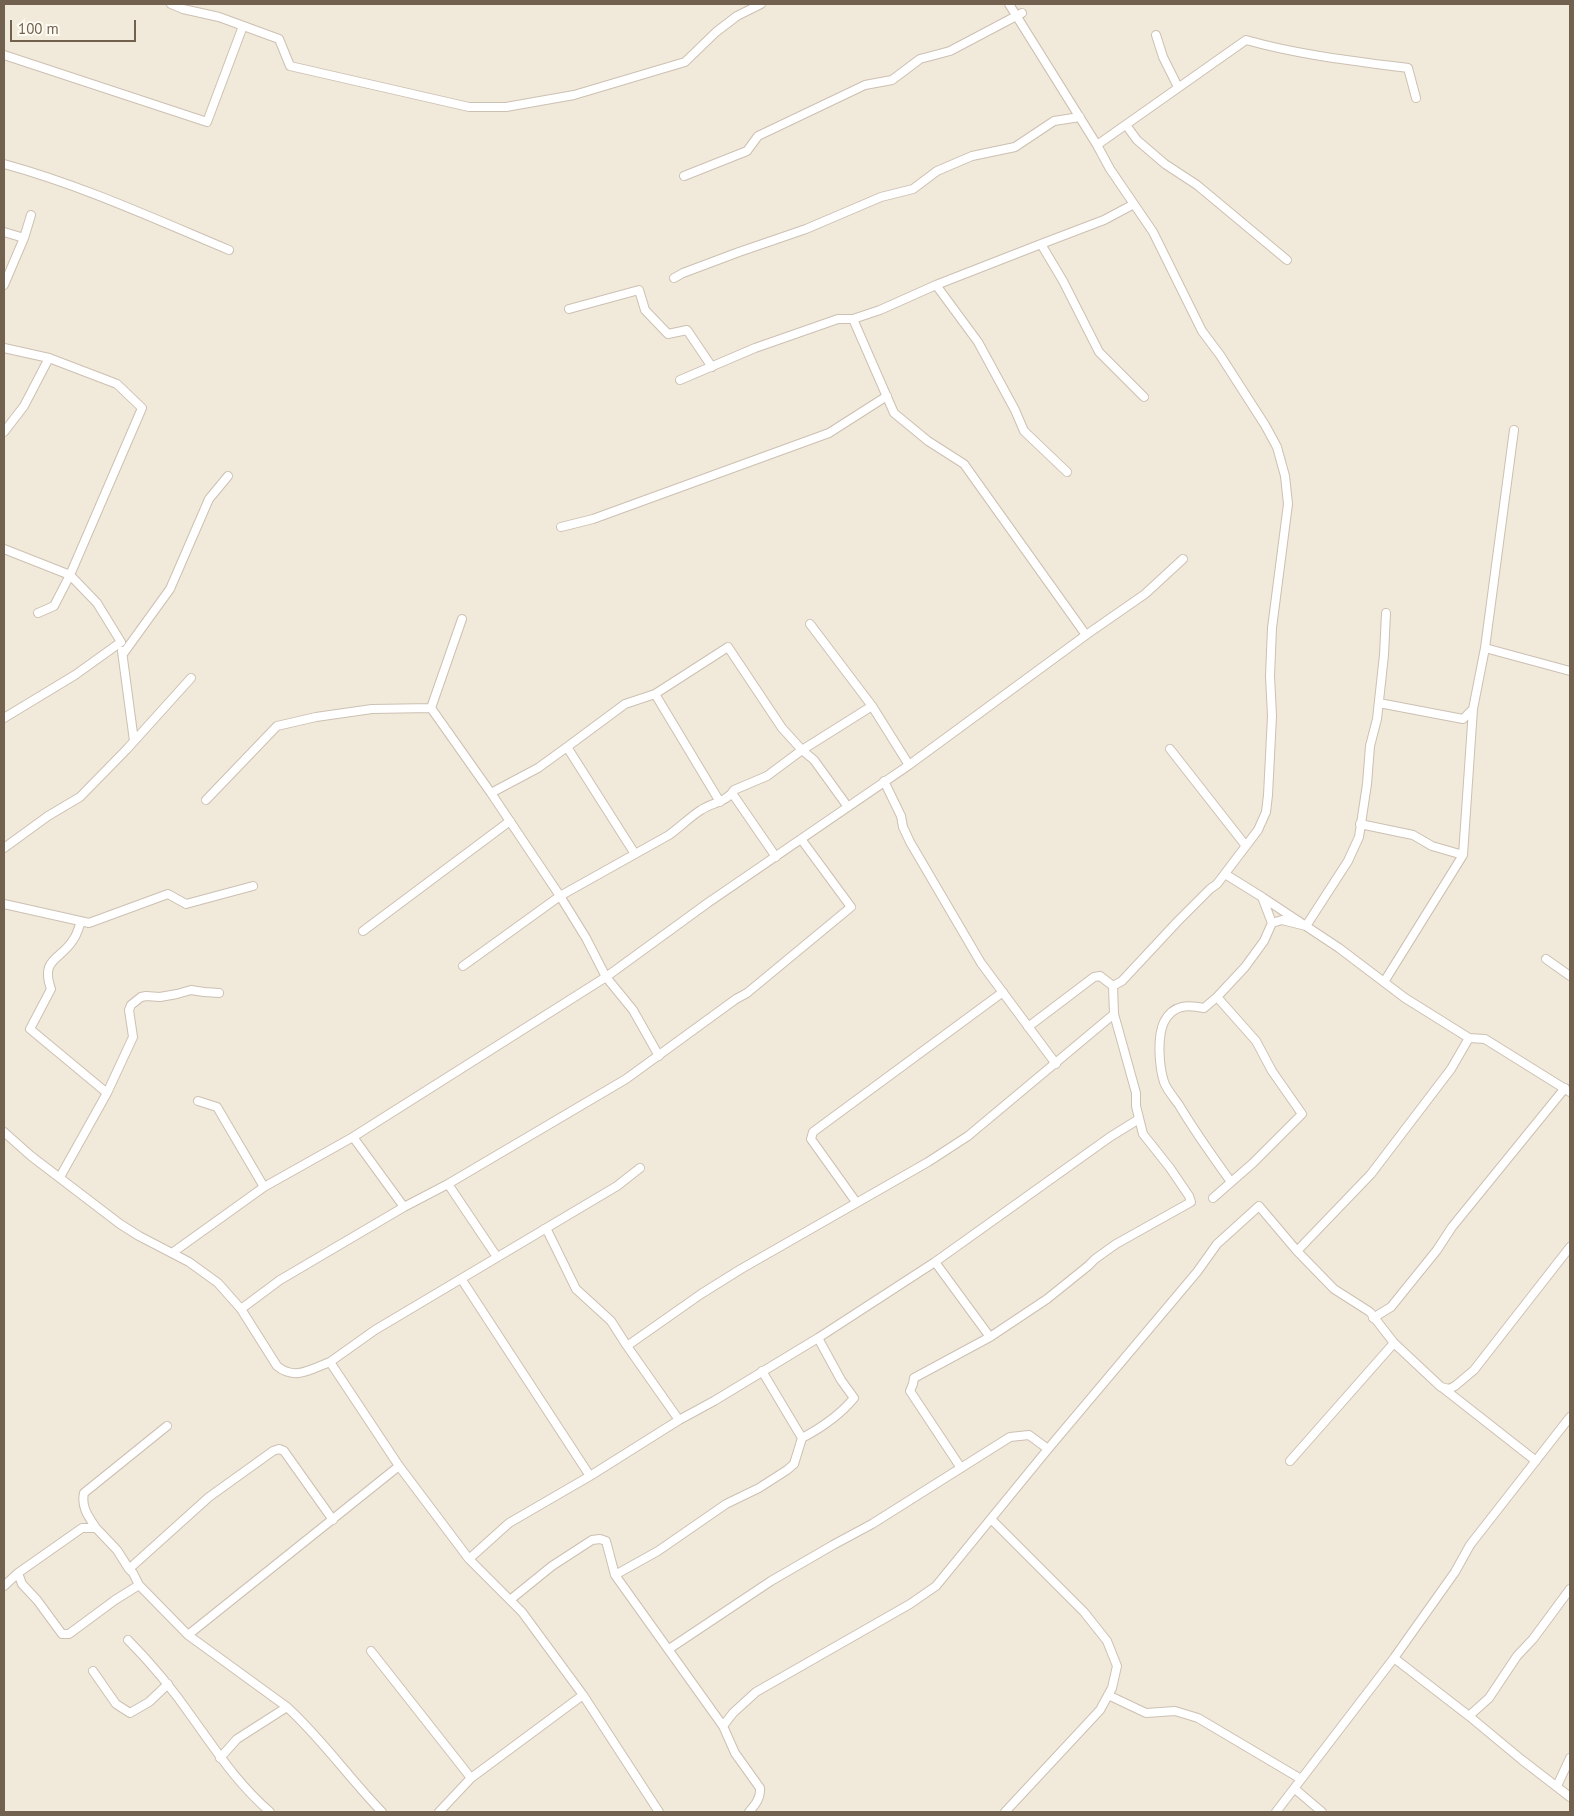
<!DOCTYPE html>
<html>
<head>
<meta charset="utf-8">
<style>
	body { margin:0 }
	#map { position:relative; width:1574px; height:1816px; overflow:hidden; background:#faf6eb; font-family:"PT Sans",sans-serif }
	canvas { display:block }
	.frame { position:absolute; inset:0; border:5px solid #736150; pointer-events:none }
	.scale { position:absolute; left:10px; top:20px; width:126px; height:22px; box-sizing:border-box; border:2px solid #736150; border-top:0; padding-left:6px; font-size:15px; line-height:18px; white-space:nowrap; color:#736150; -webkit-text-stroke:4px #fdfaf1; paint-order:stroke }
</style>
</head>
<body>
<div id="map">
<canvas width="1574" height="1816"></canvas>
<div class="frame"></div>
<div class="scale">100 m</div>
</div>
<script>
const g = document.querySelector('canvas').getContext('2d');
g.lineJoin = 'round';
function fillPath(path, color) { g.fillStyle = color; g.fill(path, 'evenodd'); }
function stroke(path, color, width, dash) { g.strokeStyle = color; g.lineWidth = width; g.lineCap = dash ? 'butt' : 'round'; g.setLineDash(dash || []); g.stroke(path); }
const residential = new Path2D(`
	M4 4H1570V1812H4Z`);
const minor = new Path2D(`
	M171 4 183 9 219 17 279 39 290 66 469 107H506L574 95 685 62 716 32 737 16 761 4
	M1009 4 1097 145 1110 169 1153 232 1202 331 1220 355 1265 425 1277 447 1285 476 1288 504 1272 628 1270 676 1272 716 1268 795 1266 812 1258 830 1217 884 1210 889 1178 921 1122 981 1113 986
	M1156 35 1163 57 1178 87
	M4 55 207 122 243 26
	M1126 125 1137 140 1165 164 1197 185 1287 260
	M1097 145 1246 40C1299 55 1354 61 1408 68L1416 98
	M4 164C81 185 155 219 229 250
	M684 176 747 151 758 136 865 85 892 80 920 59 950 51 1022 13
	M1134 204 1104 220 1041 244 1063 281 1099 352 1144 397
	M4 232 24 238 4 285
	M24 238 31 215
	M1041 244 936 285 978 342 1015 410 1024 431 1067 472
	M674 278 683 273 739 252 806 229 881 197 913 189 937 171 972 156 1015 147 1054 121 1080 117
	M936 285 880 310 853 319 894 413 928 441 964 464 1086 635 1145 594 1183 559
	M569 309 639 290 645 310 668 334 687 330 712 367
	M4 348 49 358 24 406 4 432
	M680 380 755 348 838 319H853
	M1514 430 1485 648 1570 671
	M561 527 593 519 829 433 887 396
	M4 549 70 575 97 603 121 642 75 675 4 718
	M38 613 54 606 70 575 142 408 117 384 49 358
	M810 624 872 706 909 765
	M122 651 134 741
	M123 654 170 589 209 499 228 476
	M1379 703 1463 719 1473 709 1485 648
	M431 708 491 793 560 896 586 938 606 977 633 1010 659 1056
	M431 708 462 619
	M567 747 625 704 655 694
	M1170 749 1246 846
	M884 781 901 816 903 827 910 842 981 963 1056 1064
	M491 793 538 768 567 747 635 854
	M732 793 776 857
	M206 800 277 726 316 717 372 709 431 708
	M720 802 655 694 728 647 782 728 802 750 814 760 848 807
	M1360 824 1413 835 1432 846 1463 855
	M4 848 48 816 80 797 127 749 191 678
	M1225 874 1262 897 1339 948 1405 998 1469 1038 1485 1039 1570 1092
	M4 904 89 923 168 894 186 904 253 886
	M81 921C79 927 77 935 73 940 61 960 40 958 51 989L30 1029 107 1093
	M1272 923 1282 920 1306 926 1348 861 1359 837 1367 784 1370 746 1377 719 1384 655 1386 613
	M363 931 510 821
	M1546 959 1570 976
	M463 966 560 896 669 835C680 827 690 817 701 810 711 803 727 802 734 790L767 776 802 750 872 706
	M1384 982 1463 855 1473 709
	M198 1101 217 1107 264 1187
	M4 1132 31 1156 120 1224 139 1236 189 1262 218 1283 241 1309 277 1366C295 1381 311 1369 330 1362L399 1466 469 1559 522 1612 583 1695 659 1812
	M353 1137 606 977 709 902 909 765 1086 635
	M60 1177 107 1093 133 1037 129 1010 131 1005 141 997 146 996 160 997 177 994 191 990 204 992 219 993
	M1231 1182C1213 1157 1195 1132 1179 1105 1174 1098 1167 1090 1164 1082 1159 1066 1157 1037 1164 1022 1173 1004 1188 1005 1204 1008L1217 997 1245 967 1264 941 1272 923 1262 897
	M448 1184 497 1257
	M1213 1198 1253 1163 1302 1114 1272 1071 1256 1041 1217 997
	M856 1202 811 1139 813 1132 1003 992
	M544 1229 548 1232 576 1289 611 1321 627 1346 679 1420
	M1297 1251 1371 1174 1451 1069 1469 1038
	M172 1253 264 1187 353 1137 404 1207
	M935 1262 990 1337
	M462 1280 590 1476
	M241 1309 280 1280 404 1207 448 1184 626 1079 736 999 747 993 851 907 801 839
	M1373 1318 1391 1307 1437 1250 1452 1227 1565 1088
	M627 1346 701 1294 741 1269 928 1162 968 1136 1114 1014
	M330 1362 375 1330 617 1186 640 1168
	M762 1371 802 1438
	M1443 1388 1536 1461
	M1290 1461 1394 1343
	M961 1468 910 1391 913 1384 914 1378 990 1337 1047 1299 1088 1266 1095 1259 1116 1244 1191 1202 1189 1196 1170 1168 1143 1134 1136 1106V1093L1114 1014 1113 986 1100 976 1094 977 1028 1027
	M991 1519 1084 1612 1107 1641 1117 1666 1112 1688 1100 1710 1005 1812
	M96 1528 117 1550 129 1569 133 1573 139 1585 188 1635 287 1707C322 1739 349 1778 382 1812
	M469 1559 509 1523 590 1476 679 1420 714 1401 818 1338 935 1262 1110 1137 1139 1119
	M129 1569 209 1497 273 1451 279 1449 284 1451 333 1520
	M18 1573 22 1584 37 1600 62 1634H69L115 1600 139 1585
	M615 1575 658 1551 726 1504 759 1488 787 1470 794 1464 802 1438C821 1428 840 1415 854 1398L841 1380 818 1338
	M4 1586 18 1573 82 1528H96C88 1516 81 1507 84 1493L167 1426
	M510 1600 552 1566 592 1540 600 1539 606 1541 615 1575 723 1726 735 1753 760 1788C761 1798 755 1805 749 1812
	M188 1635 399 1466
	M128 1640C153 1665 174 1691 194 1720 219 1755 238 1784 270 1812
	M669 1649 771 1581 833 1545 872 1524 1010 1437 1029 1435 1048 1449
	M371 1651 471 1778
	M1394 1658 1469 1716 1522 1760 1570 1797
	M93 1671 116 1704 130 1713 149 1702 168 1684
	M1108 1695 1146 1713 1175 1711 1198 1718 1301 1779
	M1469 1716 1489 1698 1517 1656 1533 1639 1570 1589
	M723 1726 733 1713 756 1692 910 1604 936 1586 1048 1449 1197 1272 1217 1244 1259 1206 1297 1251 1334 1289 1370 1312 1394 1343 1441 1387 1449 1389 1455 1386 1474 1370 1570 1247
	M220 1758 237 1739 287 1707
	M1557 1786 1570 1758
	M1295 1789 1322 1812
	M439 1812 471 1778 583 1695
	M1276 1812 1394 1658 1455 1572 1470 1545 1570 1417`);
fillPath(residential, '#f1e9da');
stroke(minor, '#ccc0b2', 10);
stroke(minor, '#fff', 8);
</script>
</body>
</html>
